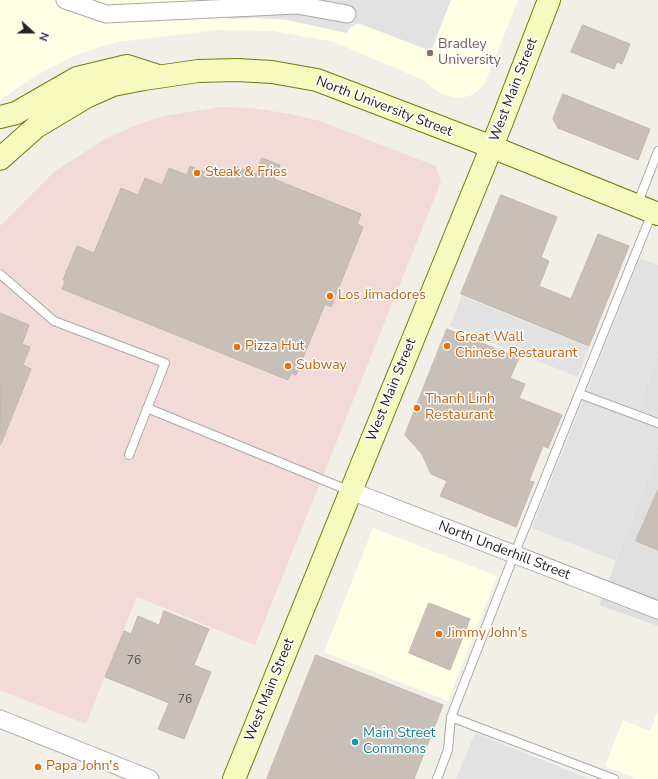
<!DOCTYPE html>
<html>
<head>
<meta charset="utf-8">
<style>
	body { margin:0 }
	#map { position:relative; width:658px; height:779px; overflow:hidden; background:#f2efe9; font-family:"Nunito Sans",sans-serif }
	canvas { display:block }
	.north { position:absolute; left:12px; top:12px; width:40px; height:40px; -webkit-text-stroke:3px #fff; paint-order:stroke; rotate:111deg; font-size:11px; font-weight:700; line-height:16px; text-align:center; color:#222 }
	.north::after { content:''; display:block; margin:auto; width:14px; height:18px; background:#222; clip-path:polygon(50% 0,100% 100%,50% 72%,0 100%) }
</style>
</head>
<body>
<div id="map">
<canvas width="658" height="779"></canvas>
<div class="north">N</div>
</div>
<script>
const g = document.querySelector('canvas').getContext('2d');
g.lineJoin = 'round';
function fillPath(path, color) { g.fillStyle = color; g.fill(path, 'evenodd'); }
function stroke(path, color, width, dash) { g.strokeStyle = color; g.lineWidth = width; g.lineCap = dash ? 'butt' : 'round'; g.setLineDash(dash || []); g.stroke(path); }
function drawText(font, color, halo, rows, align = 'center') {
  g.font = font + ' "Nunito Sans",sans-serif'; g.lineWidth = 3; g.setLineDash([]); g.textBaseline = 'middle'; g.strokeStyle = halo; g.fillStyle = color; for (const [text, x, y, turn = 0] of rows) {
    g.save(); g.translate(x, y); g.rotate((+turn || 0) * Math.PI / 180); g.textAlign = isNaN(turn) ? turn : align; if (halo) g.strokeText(text, 0, 0); g.fillText(text, 0, 0); g.restore();
  }
}
const residential = new Path2D(`
	M658 356V412L639 405Z
	M658 452V626L599 605Z`);
const commercial = new Path2D(`
	M221 107 252 108 290 114 320 121 436 166 441 182 255 645 137 597 86 724 0 690V226L54 172 105 139 139 124 164 116Z`);
const education = new Path2D(`
	M0 0H518L485 83 478 91 469 96 460 98 449 96 438 92 423 80 334 42 273 31 217 30 118 42 99 47 72 57 35 76 0 100Z
	M373 528 497 576 448 701 324 652Z
	M658 711V779H637L605 766 623 720 650 731Z`);
const parking = new Path2D(`
	M233 0H451L431 51 363 25 357 24 351 27 346 33 287 20 258 18 228 19 227 8Z
	M640 258 658 265V356L639 404 658 412V452L616 561 532 528Z
	M462 296 589 347 578 377 450 326Z
	M475 733 589 779H456Z`);
const building = new Path2D(`
	M583 25 630 44 622 64 617 62 614 69 571 52Z
	M563 94 650 129 638 160 558 128 553 119Z
	M262 158 280 165 274 179 361 214 357 224 363 227 331 307 325 304 296 375 291 373 288 380 62 289 65 281 63 280 77 246 94 253 121 188 138 195 145 178 162 185 169 168 187 175 190 166 207 173 210 165 232 174 235 166 256 174Z
	M501 195 557 217 541 257 549 261 539 286 571 299 598 234 629 246 589 346 461 294Z
	M0 313 29 325 22 344 30 347 23 365 31 369 1 444Z
	M447 329 519 358 510 378 525 384 519 398 562 415 548 448 543 446 529 481 534 482 516 527 440 496 447 481 431 474 422 454 405 435Z
	M658 490V550L636 541Z
	M429 603 470 619 450 670 409 653Z
	M164 611 209 629 194 665 211 672 184 739 158 729 169 703 105 677 124 631 131 634 138 616 159 625Z
	M316 655 443 705 414 779H267Z`);
const lane = new Path2D(`
	M637 205 658 151
	M0 274 54 321 165 363 129 455
	M580 394 658 423
	M147 408 350 491
	M451 717 614 779
	M437 779 448 750 451 717 514 555 652 213`);
const street = new Path2D(`
	M65 0 106 14 297 5 347 14
	M351 491 658 610
	M0 719 150 779`);
const secondary = new Path2D(`
	M0 117 16 113 77 78 127 66 158 76
	M0 159 36 127 86 97 113 85 144 79 198 71 237 70 272 72 317 80 492 147 658 214
	M234 779 351 491 501 124 549 0`);
const markers = [
	[430,53,4,"#8d6e63"],
	[197,173,4,"#e8710a"],
	[330,296,4,"#e8710a"],
	[447,346,4,"#e8710a"],
	[237,347,4,"#e8710a"],
	[288,366,4,"#e8710a"],
	[417,408,4,"#e8710a"],
	[439,634,4,"#e8710a"],
	[355,742,4,"#0f9aa8"],
	[38,767,4,"#e8710a"]
];
const numberNames = [
	["76",134,661],
	["76",185,700]
];
const educationNames = [
	["Bradley",438,45],
	["University",438,61]
];
const streetNames = [
	["West Main Street",514,90,-69],
	["North University Street",384,107,21],
	["West Main Street",392,390,-68],
	["North Underhill Street",504,551,21],
	["West Main Street",270,690,-68]
];
const foodNames = [
	["Steak & Fries",205,173],
	["Los Jimadores",338,296],
	["Great Wall",455,338],
	["Chinese Restaurant",455,354],
	["Pizza Hut",245,347],
	["Subway",296,366],
	["Thanh Linh",425,400],
	["Restaurant",425,416],
	["Jimmy John's",447,634],
	["Papa John's",46,767]
];
const cultureNames = [
	["Main Street",363,734],
	["Commons",363,750]
];
fillPath(residential, '#e0dfdf');
fillPath(commercial, '#f2dad9');
fillPath(education, '#ffffe5');
fillPath(parking, '#e2e2e2');
fillPath(building, '#c7bfb8');
stroke(building, '#c4b6ab', 1);
stroke(lane, '#a9a9a9', 10);
stroke(street, '#a9a9a9', 19);
stroke(secondary, '#707d05', 24);
stroke(lane, '#fff', 8);
stroke(street, '#fff', 17);
stroke(secondary, '#f7fabf', 22);
for (const [x, y, r, color] of markers) { const dot = new Path2D(); dot.arc(x, y, r, 0, 2 * Math.PI); g.fillStyle = color; g.fill(dot); stroke(dot, '#fff', 1.5); }
drawText('12px', '#4b4948', null, numberNames);
drawText('14px', '#785e54', '#fff', educationNames, 'left');
drawText('14px', '#222', '#fff', streetNames);
drawText('14px', '#c56008', '#fff', foodNames, 'left');
drawText('14px', '#0d838f', '#fff', cultureNames, 'left');
</script>
</body>
</html>
